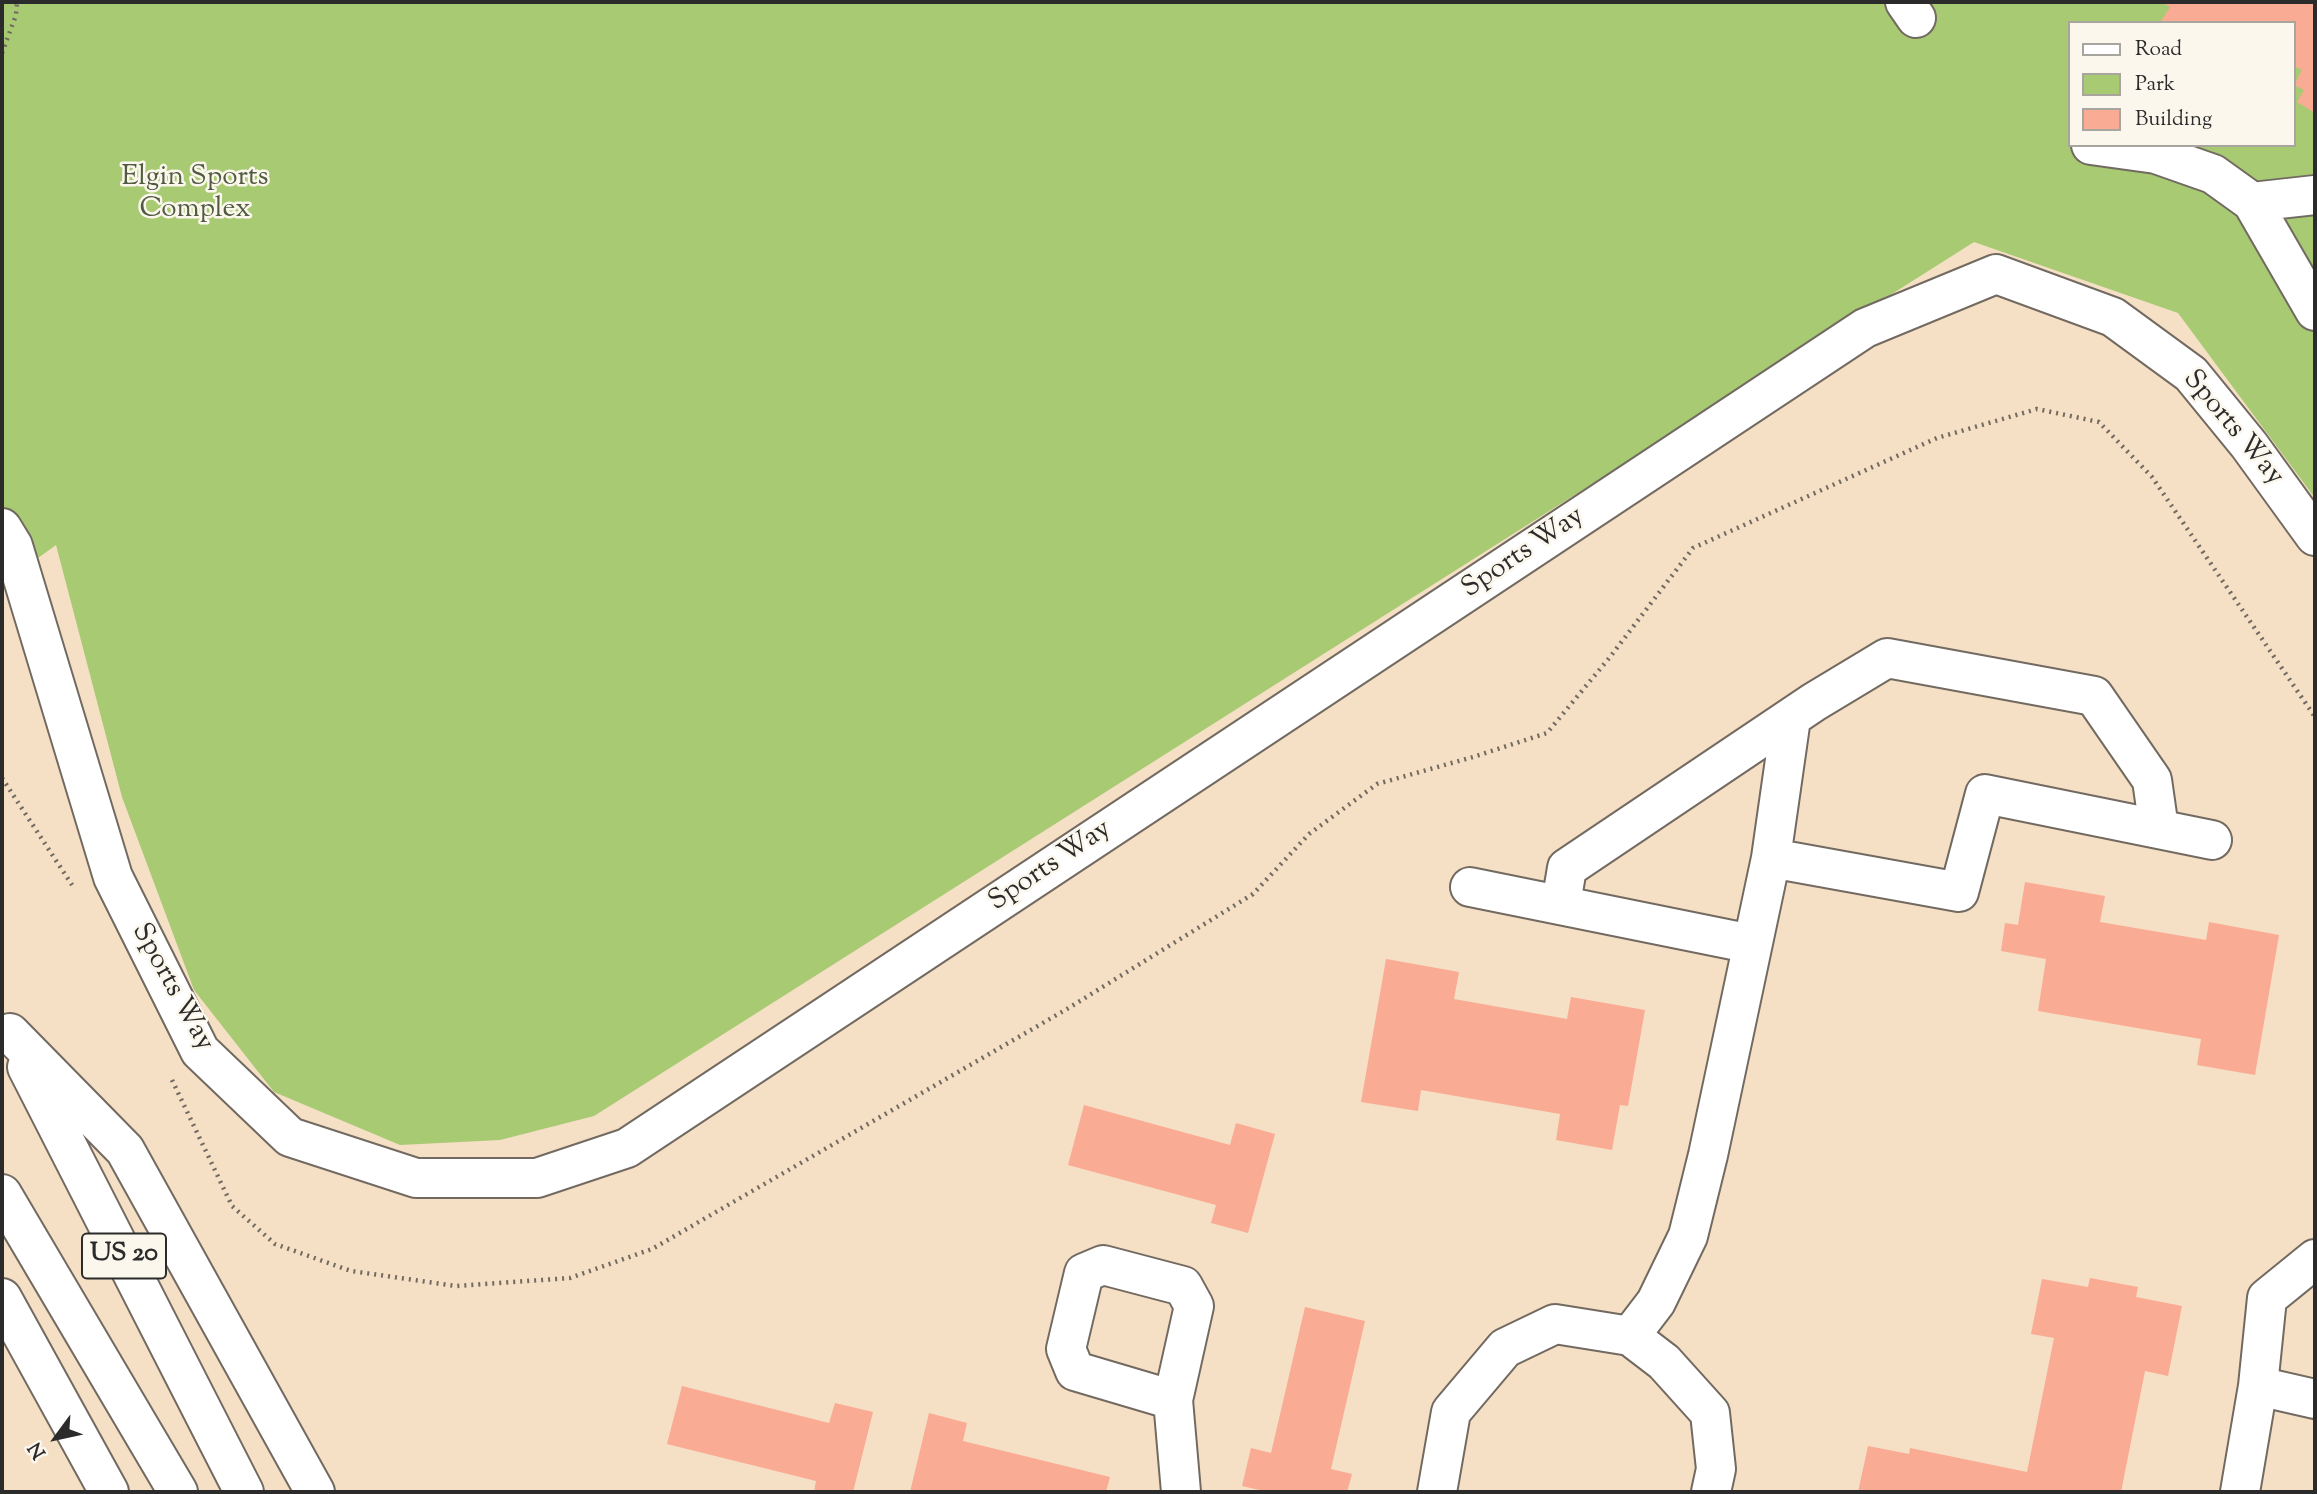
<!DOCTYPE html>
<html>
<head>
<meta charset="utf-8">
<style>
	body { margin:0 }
	#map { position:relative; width:2317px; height:1494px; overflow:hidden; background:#f5dfc5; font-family:"Sorts Mill Goudy",serif }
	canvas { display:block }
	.frame { position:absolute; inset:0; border:4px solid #2b2b2b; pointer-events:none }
	.legend { position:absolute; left:2068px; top:21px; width:228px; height:126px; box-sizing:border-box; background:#fbf7ec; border:2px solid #a8a59f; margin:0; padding:9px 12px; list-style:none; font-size:21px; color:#2b2b2b }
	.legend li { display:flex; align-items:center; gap:14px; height:35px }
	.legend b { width:35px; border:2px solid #a8a59f }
	.north { position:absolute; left:21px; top:1403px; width:70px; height:70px; -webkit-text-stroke:5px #fbf7ec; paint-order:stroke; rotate:237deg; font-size:19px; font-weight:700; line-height:28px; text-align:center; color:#2b2b2b }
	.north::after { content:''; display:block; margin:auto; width:24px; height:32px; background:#2b2b2b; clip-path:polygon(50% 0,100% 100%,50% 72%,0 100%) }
</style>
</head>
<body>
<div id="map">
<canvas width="2317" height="1494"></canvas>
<div class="frame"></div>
<ul class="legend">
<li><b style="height:9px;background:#fff"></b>Road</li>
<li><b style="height:19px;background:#a7ca73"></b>Park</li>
<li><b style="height:19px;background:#faab93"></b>Building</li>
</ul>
<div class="north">N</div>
</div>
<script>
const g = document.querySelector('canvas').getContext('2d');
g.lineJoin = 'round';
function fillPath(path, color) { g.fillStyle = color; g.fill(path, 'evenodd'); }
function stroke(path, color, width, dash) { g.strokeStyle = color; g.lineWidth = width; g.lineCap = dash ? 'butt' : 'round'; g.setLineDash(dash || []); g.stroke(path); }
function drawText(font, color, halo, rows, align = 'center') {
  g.font = font + ' "Sorts Mill Goudy",serif'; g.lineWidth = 5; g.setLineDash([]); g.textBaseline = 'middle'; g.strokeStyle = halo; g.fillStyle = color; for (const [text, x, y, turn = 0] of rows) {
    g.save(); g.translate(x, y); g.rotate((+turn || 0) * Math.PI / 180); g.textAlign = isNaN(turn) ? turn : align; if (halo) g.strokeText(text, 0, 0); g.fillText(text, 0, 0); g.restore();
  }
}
const green = new Path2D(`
	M2 2H2315V498L2178 313 1974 242 594 1116 500 1140 400 1145 274 1092 194 990 122 797 56 545 2 584ZM2070 23H2294V145H2070Z`);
const building = new Path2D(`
	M2161 2H2315V113L2297 102 2304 90 2294 85 2302 70 2294 66V23H2160L2170 7Z
	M2025 882 2105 896 2100 922 2206 940 2209 922 2279 935 2255 1075 2197 1065 2201 1039 2038 1011 2046 959 2001 951 2005 923 2018 925Z
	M1386 959 1459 972 1454 999 1567 1019 1571 997 1645 1010 1628 1106 1620 1105 1612 1150 1556 1140 1560 1114 1421 1090 1418 1111 1361 1102Z
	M1084 1105 1230 1145 1236 1123 1275 1134 1248 1233 1211 1223 1216 1205 1068 1165Z
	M2090 1278 2138 1287 2136 1297 2182 1306 2168 1376 2145 1371 2121 1492H1858L1868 1446 1909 1454 1910 1448 2027 1472 2054 1338 2031 1334 2042 1279 2088 1287Z
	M1305 1307 1365 1321 1331 1469 1352 1474 1347 1492H1268L1242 1486 1251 1448 1271 1453Z
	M682 1386 829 1423 835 1403 873 1412 853 1492H814L816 1481 667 1444Z
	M929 1413 967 1423 963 1441 1110 1477 1106 1492H910Z`);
const path = new Path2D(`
	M2 53 16 15 17 2
	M2 778 74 888
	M172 1080 232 1206 275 1244 351 1271 456 1286 570 1278 652 1249 1067 1009 1253 894 1309 834 1377 784 1473 757 1547 733 1610 657 1693 548 1937 438 2037 409 2099 422 2152 477 2315 717`);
const minor = new Path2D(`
	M1905 2 1916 18
	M2091 145 2156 154 2213 174 2252 202 2315 311
	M2252 202 2315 195
	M2 528 13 546 113 877 200 1051 290 1137 416 1178H537L627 1148 1865 328 1996 274 2113 317 2191 374 2249 445 2315 536
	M1771 858 1791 718
	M1470 887 1752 944
	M1561 904 1567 868 1814 702 1887 658 2094 696 2152 780 2159 829
	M2315 1259 2267 1298 2258 1386 2315 1399
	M1630 1336 1656 1302 1688 1236 1708 1155 1771 858 1959 892 1985 794 2212 840
	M1173 1400 1075 1371 1066 1349 1084 1273 1103 1265 1183 1286 1194 1306 1173 1400 1181 1492
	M1437 1492 1451 1412 1505 1348 1555 1324 1630 1336 1664 1362 1710 1413 1716 1469 1711 1492
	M2240 1492 2258 1386`);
const highway = new Path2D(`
	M10 1033 125 1150 315 1492
	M27 1067 244 1492
	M2 1194 178 1492
	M2 1298 109 1492`);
const shields = [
	[124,1256,84]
];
const shieldNames = [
	["US 20",124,1256]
];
const parkNames = [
	["Elgin Sports",195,179],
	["Complex",195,211]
];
const streetNames = [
	["Sports Way",2232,429,50],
	["Sports Way",1524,554,-34],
	["Sports Way",1051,867,-34],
	["Sports Way",171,988,61]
];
fillPath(green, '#a7ca73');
fillPath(building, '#faab93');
stroke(minor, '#726a61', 42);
stroke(highway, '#726a61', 42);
stroke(path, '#726a61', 4.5, [2, 5]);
stroke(minor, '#fff', 38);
stroke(highway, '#fff', 38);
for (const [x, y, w] of shields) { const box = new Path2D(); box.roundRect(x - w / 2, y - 22.5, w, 45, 5); g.fillStyle = '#fbf7ec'; g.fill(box); stroke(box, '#2b2b2b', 2); }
drawText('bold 26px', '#2b2b2b', null, shieldNames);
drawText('28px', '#505b41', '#fbf7ec', parkNames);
drawText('28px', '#2b2b2b', '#fbf7ec', streetNames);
</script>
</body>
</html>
